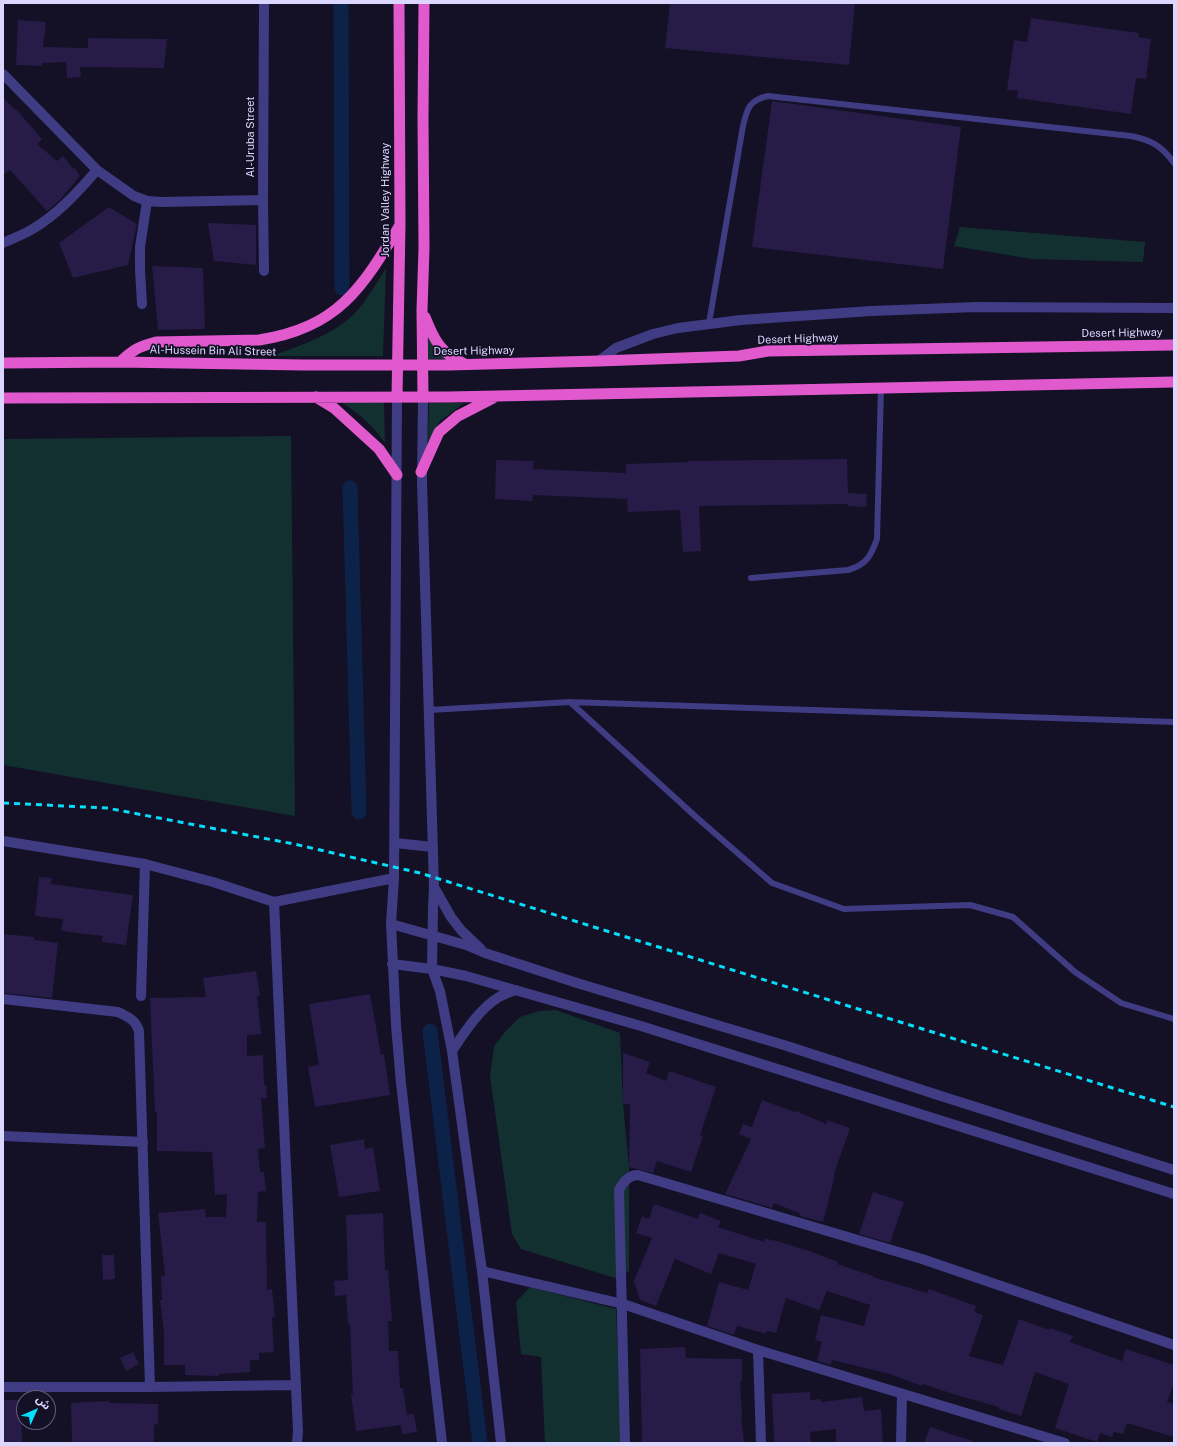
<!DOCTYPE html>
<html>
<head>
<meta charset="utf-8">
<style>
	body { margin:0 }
	#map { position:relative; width:1177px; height:1446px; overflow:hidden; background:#141026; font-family:"Public Sans","Noto Sans Arabic",sans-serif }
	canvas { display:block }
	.frame { position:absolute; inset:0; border:4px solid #dbd6fe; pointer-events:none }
	.north { position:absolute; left:16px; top:1390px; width:40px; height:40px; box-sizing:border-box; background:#141026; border:1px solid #645f7c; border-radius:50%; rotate:45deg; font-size:11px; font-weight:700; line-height:16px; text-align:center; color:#dbd6fe }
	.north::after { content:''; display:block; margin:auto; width:14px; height:18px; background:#07dcf9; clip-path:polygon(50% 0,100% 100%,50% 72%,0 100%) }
</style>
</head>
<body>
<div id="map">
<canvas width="1177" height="1446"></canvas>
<div class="frame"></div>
<div class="north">ش</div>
</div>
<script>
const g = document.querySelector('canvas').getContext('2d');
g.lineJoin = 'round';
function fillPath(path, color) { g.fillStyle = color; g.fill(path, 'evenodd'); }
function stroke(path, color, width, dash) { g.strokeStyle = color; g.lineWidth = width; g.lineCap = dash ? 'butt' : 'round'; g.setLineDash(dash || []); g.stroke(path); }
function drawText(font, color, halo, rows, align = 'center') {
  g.font = font + ' "Public Sans",sans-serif'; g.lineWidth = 3.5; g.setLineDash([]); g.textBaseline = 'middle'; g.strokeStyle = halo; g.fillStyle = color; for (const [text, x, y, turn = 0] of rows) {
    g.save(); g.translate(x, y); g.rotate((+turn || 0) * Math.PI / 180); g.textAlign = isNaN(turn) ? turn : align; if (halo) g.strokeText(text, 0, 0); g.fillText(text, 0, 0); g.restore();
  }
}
const green = new Path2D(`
	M960 227 1145 242 1143 262 1032 259 954 246Z
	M386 268 383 356H271C300 346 331 336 354 314 367 300 376 284 386 268Z
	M426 332 448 359H427Z
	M384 401 385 443C372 425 360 414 341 402Z
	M429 403H464L440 421 428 443Z
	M291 436 295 816 3 765V439Z
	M556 1010 620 1033 623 1103 629 1167V1271L615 1278 521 1249 512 1234 490 1076 494 1046 505 1032 520 1017 539 1011Z
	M530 1287 616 1309 622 1443H545L541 1357 521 1354 516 1302Z`);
const canal = new Path2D(`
	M341 3 342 288
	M350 488 359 812
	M430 1031 480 1443`);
const building = new Path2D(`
	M670 3H855L849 65 665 48Z
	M1031 18 1139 33 1138 37 1151 39 1146 79 1136 78 1131 114 1017 98 1018 91 1007 90 1014 40 1027 42Z
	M18 20 46 22 43 47 88 48V38L167 39 164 68 80 67 81 77 67 78 66 62 42 63V66L16 65Z
	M3 97 15 110 16 109 42 139 37 144 57 161 63 156 73 169 74 167 80 176 59 201 47 211 10 170 3 175Z
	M772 101 961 127 943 269 752 247Z
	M109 207 137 224 128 265 73 278 59 243Z
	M208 223 256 225V265L214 261Z
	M152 266 203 268 205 329 158 330Z
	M847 459 848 493 867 494 866 507 848 506V504L699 506 701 551 683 552 680 510 628 512 627 499 533 495 532 501 495 499 496 460 534 461 533 469 626 473V464L688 462V461Z
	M39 877 52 878 51 884 133 895 126 945 102 942 103 936 61 931 63 919 35 916Z
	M3 934 34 937V940L58 943 52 998 3 993Z
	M256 971 260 995 257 996 261 1034 247 1035V1056L263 1055 264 1085H266L267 1098H261L265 1148 258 1149 260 1172H264L266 1191 258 1192 257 1222H266L267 1290 272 1289 275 1317 272 1318 274 1352 259 1353V1360H250V1372L219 1374V1376L185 1375V1365H164V1332L160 1300H162L161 1276H165L158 1213 205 1209 206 1217H226L227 1194 215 1195 212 1152 157 1151V1112H155L150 998 206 997 203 978Z
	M370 994 381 1055 384 1054 390 1095 315 1107 308 1067 319 1065 309 1004Z
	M623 1053 650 1062 646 1073 666 1081 669 1071 716 1087 700 1135 703 1136 691 1172 657 1161 653 1173 629 1167 630 1105 623 1103Z
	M762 1100 795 1112 796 1111 826 1124 827 1120 850 1128 834 1174 835 1175 823 1222 800 1216 801 1214 774 1203 772 1208 725 1194 751 1139 739 1134 743 1124 752 1127Z
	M364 1139 365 1149 373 1147 380 1191 339 1197 330 1145Z
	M873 1192 904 1202 890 1243 859 1234Z
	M654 1204 698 1219 700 1213 721 1221 718 1227 764 1242 765 1238 774 1241V1240L812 1252 838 1262 837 1264 873 1276V1277L927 1293 929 1289 976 1306 974 1312 983 1315 969 1356 1003 1365 1019 1319 1049 1330 1050 1328 1073 1336 1070 1342 1122 1361 1126 1349 1174 1365V1383L1167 1402 1174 1404V1437L1127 1423 1123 1434 1114 1432 1112 1437 1100 1433 1097 1442 1055 1428 1069 1384 1035 1372 1021 1416 999 1409V1407L953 1394 923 1384 922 1386 890 1374 832 1360 831 1365 817 1361 822 1342 815 1340 821 1315 864 1326 870 1305 827 1291 819 1310 786 1298 776 1333 767 1331 766 1334 737 1326 734 1335 707 1326 719 1282 748 1290 756 1264 719 1253 711 1274 675 1259 656 1306 640 1300 634 1281 652 1238 636 1233 642 1216 649 1219Z
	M383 1213 385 1270H388L392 1321H388L389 1351H398L400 1388H403L407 1415 414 1414 417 1432 402 1434 401 1425 356 1431 351 1395 353 1394 350 1324H348L346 1295 335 1296 334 1281 348 1280 346 1215Z
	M102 1255H114L115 1279 103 1280Z
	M685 1347 686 1358 742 1359V1381H740L742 1415H741L744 1443H642L640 1349Z
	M133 1352 139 1364 126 1371 120 1358Z
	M810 1392V1400L821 1399V1402L862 1397 864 1411 881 1409 883 1443H836V1429L810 1432 811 1443H774L772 1394Z
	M3 1400H21L22 1442 3 1443Z
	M109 1401 110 1403 158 1404V1425L154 1424V1443H72L71 1403Z
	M930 1427 972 1441 971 1443H924Z`);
const service = new Path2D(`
	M709 323 743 126C747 109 749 100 768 96L1131 136C1151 140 1162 146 1174 163
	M751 578 848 570C866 565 871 556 877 539L881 388
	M570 702 695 816 772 883 844 909 970 905 1013 917 1075 972 1121 1003 1174 1019
	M429 710 570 702 1174 722`);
const minor = new Path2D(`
	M264 3 263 200 264 271
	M3 74 97 170 134 196 147 201 161 202 263 200
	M3 243C12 239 22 235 31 230 57 215 78 192 97 170
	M142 304 140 270V247L147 201
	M599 361 616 348 653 334 678 328 741 320 871 311 976 307 1174 308
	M274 902 298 1431 297 1443
	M141 996 145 864
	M3 999 118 1012C128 1017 136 1020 139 1031L150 1387
	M3 1136 143 1142
	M482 1271 623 1304 758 1350 1065 1443
	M758 1350 761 1443
	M3 1387H150L296 1385
	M625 1443 619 1190C623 1182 629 1175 638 1175L922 1259 1174 1345
	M901 1443 902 1394`);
const tertiary = new Path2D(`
	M397 397 394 878 391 924 396 1025 401 1083 442 1443
	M423 397 422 482 434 887 433 908 432 969 440 991 452 1051 482 1271 501 1443
	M3 841 145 864 213 882 274 902 394 878
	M395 843 433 847
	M434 887 451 917 461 930 481 949
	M391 924 466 945 485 953 577 983 787 1046 941 1096 1174 1170
	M392 964 432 969 466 976 641 1026 1174 1194
	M452 1051C464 1033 480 1008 499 997 504 994 510 992 516 990`);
const trunk = new Path2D(`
	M425 317C434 340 441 354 465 364
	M120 362C134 349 138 347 156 342L259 340C338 328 362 288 400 225
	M3 363 120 362 303 365H449L599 361 739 356 768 351 1174 345
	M316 397 334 408 379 449 397 475
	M397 397 400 224 399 3
	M423 397 422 310 424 248 423 118 424 3
	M3 398 449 397 1174 382
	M421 472 439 432 458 416 493 398`);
const rail = new Path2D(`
	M3 803 107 808 294 844 420 873 1174 1107`);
const streetNames = [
	["Al-Uruba Street",251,137,-90],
	["Jordan Valley Highway",386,200,-90],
	["Desert Highway",1122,333,-1],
	["Desert Highway",798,339,-2],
	["Al-Hussein Bin Ali Street",213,351,1],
	["Desert Highway",474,351,-1]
];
fillPath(green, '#133030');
stroke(canal, '#0d2248', 15);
fillPath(building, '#261c47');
stroke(service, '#403c84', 6);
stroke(minor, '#403c84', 10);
stroke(tertiary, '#403c84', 10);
stroke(trunk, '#e05ace', 11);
stroke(rail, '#07dcf9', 3, [6, 5]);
drawText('11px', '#dbd6fe', '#141026', streetNames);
</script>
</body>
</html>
